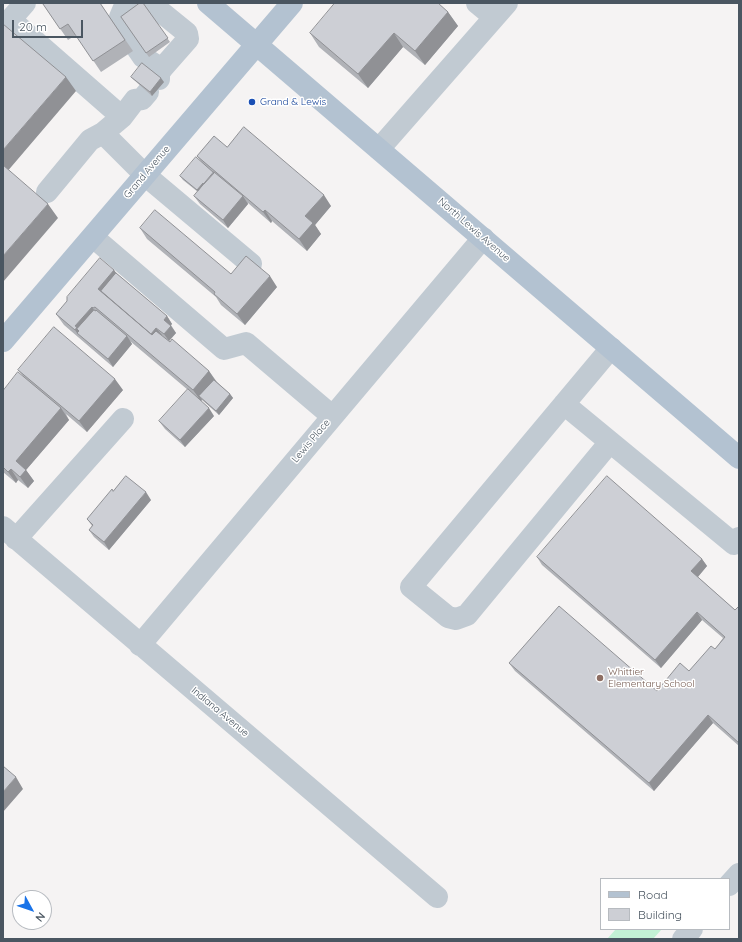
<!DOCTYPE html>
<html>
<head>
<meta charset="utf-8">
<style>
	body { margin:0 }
	#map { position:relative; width:742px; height:942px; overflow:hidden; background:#f5f3f3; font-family:Quicksand,sans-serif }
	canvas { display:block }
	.frame { position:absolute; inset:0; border:4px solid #4a5661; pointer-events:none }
	.legend { position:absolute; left:600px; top:878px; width:130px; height:52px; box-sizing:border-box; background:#fff; border:1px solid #b7bbc0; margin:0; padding:5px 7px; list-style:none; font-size:12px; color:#4a5661 }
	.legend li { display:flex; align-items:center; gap:8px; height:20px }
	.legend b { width:20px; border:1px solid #b7bbc0 }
	.north { position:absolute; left:12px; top:890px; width:40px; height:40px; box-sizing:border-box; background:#fff; border:1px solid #b7bbc0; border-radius:50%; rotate:130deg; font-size:11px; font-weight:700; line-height:16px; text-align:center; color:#4a5661 }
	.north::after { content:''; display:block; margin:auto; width:14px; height:18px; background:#1a73e8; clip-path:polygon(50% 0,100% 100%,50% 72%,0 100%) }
	.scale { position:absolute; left:12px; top:20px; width:71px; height:18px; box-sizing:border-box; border:2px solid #4a5661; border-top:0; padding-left:5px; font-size:12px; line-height:14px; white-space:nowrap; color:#4a5661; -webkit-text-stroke:3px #fff; paint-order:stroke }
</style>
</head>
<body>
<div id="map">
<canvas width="742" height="942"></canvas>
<div class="frame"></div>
<ul class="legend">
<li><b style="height:5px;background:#b3c2d1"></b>Road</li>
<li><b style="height:11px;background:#cdcfd5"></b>Building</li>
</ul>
<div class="north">N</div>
<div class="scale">20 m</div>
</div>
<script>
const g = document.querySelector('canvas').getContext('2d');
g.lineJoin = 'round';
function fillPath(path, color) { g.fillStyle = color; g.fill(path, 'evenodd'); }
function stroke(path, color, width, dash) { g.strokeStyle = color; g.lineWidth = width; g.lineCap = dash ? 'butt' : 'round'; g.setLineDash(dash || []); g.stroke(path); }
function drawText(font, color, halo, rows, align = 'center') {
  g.font = font + ' Quicksand,sans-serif'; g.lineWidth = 3; g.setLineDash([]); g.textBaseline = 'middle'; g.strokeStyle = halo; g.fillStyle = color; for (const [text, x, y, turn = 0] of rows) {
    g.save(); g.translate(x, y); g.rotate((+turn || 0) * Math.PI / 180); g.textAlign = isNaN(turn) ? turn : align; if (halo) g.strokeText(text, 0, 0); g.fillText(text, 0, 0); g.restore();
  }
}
const green = new Path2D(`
	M616 929H662L653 939H607Z`);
const minor = new Path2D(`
	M126 3 120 17 121 25 143 57 162 69
	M150 3 187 33 188 39 159 72V79
	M477 3 494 17
	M11 20 122 117
	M3 28 25 3
	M148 92 142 99 135 100 122 117 103 133 145 175 251 264
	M379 149 507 3
	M47 192 90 140 103 133
	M93 237 224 349 246 343 332 416
	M564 404 734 544 739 538
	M610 442 467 615 456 619 448 617 411 587 611 348
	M3 527 437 897
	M16 539 123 419
	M140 645 483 238
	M729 885 739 874
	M683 939 692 929`);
const major = new Path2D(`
	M208 3 739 458
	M3 341 292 3`);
const wall = new Path2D(`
	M100 3 133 51 101 72 76 35 68 40 43 4Z
	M143 3 170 42 149 57 121 17Z
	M448 12 458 26 425 65 403 47 368 88 319 47 310 33Z
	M131 77 164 82 152 96 134 80Z
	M227 147 331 206 315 225 321 234 307 251 272 221 271 223 248 203V204L228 228 200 204 194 196 198 192 183 180 180 176 202 163 197 156Z
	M140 228 231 274 277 287 245 325 221 305 216 297 147 239Z
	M114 270 116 273 167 316 172 324 171 325 176 333 169 341 209 371 217 382 230 394 233 398 219 415 202 400 201 401 130 341 132 344 113 367 64 325 56 314Z
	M18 370 123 390 87 432 66 414 69 420 26 470 34 481 28 488 18 480 16 483 3 472V391L23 376Z
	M214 416 185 447 165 429 159 421Z
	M113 491 151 500 109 550 94 537 89 530 92 526 87 519Z
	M537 557 702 559 707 566 698 577 735 610 739 608V746L713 723 654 791 515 671 509 663 657 691 689 671 715 649 723 638 702 620 661 668 542 565Z`);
const shadedWall = new Path2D(`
	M448 12 458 26 425 65 415 51Z
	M394 33 403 47 368 88 358 74Z
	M66 77 76 91 6 173 3 170V150Z
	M161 78 164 82 152 96 150 92Z
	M203 183 206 187 200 194 197 190Z
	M324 195 331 206 315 225 321 234 307 251 299 239 305 216Z
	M243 196 248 204 228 228 223 220Z
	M48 204 58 218 3 282V256Z
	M265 210 272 221 271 223 263 212Z
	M114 270 122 281 107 298 98 289Z
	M270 276 277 287 245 325 237 314Z
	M92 307 99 318 77 333 75 330V326Z
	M167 316 172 324 169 327 164 320Z
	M171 326 176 333 169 341 164 334Z
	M156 328 162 335H150Z
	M127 336 132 344 113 367 108 359Z
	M209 371 217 383 199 396 202 400 201 401 193 390Z
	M115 379 123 390 87 432 79 421Z
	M230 394 233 398 219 415 216 411Z
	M61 408 69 420 26 470 34 481 28 488 20 477 16 461Z
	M209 408 214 416 185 447 180 440Z
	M11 469 18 480 16 483 8 472Z
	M146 492 151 500 109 550 104 542Z
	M702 559 707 566 696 579 691 571Z
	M697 612 702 620 661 668 655 660Z
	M708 715 713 723 654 791 649 783Z
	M16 777 23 789 3 812V792Z`);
const building = new Path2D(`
	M45 3H100L125 40 93 61 68 24 60 29 43 4Z
	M140 3H143L168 38 146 53 121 17Z
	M335 3H438L448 12 415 51 394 33 358 74 310 33Z
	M3 24 66 77 3 150Z
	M142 63 161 78 150 92 131 77Z
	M244 127 324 195 305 216 313 223 299 239 265 210 263 212 197 156 214 136 227 147Z
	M196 157 214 173 204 184 203 183 197 190 180 176Z
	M3 165 48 204 3 256Z
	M214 172 243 196 223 220 194 196Z
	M155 210 231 274 246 256 270 276 237 314 214 294 215 292 140 228Z
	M100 258 114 270 98 289 152 335 156 331 170 342 172 339 209 371 193 390 95 307 93 308 92 307 75 326 77 327 75 330 56 314 67 301V297Z
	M116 273 167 316 164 320 171 326 164 334 156 328 151 334 101 291Z
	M94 310 96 311V310L127 336 108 359 77 333 79 331 77 329Z
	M54 327 115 379 79 421 18 370Z
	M18 372 61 408 16 461 26 470 20 477 11 469 8 472 3 467V391Z
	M214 380 230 394 216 411 199 396Z
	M188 389 209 408 180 440 159 421Z
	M126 476 146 492 104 542 89 530 93 525 87 519 112 489 113 491Z
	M607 476 702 559 691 571 735 610 738 607 739 608V743L708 715 649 783 509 663 559 606 657 691 680 663 689 671 711 646 715 649 725 637 697 612 655 660 537 557Z
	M3 766 16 777 3 792Z`);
const markers = [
	[252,102,4,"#1a4fb4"],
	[600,678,4,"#8d6e63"]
];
const transitNames = [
	["Grand & Lewis",260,102]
];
const streetNames = [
	["Grand Avenue",147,172,-50],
	["North Lewis Avenue",474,230,41],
	["Lewis Place",311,441,-50],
	["Indiana Avenue",220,712,40]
];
const educationNames = [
	["Whittier",608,672],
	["Elementary School",608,684]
];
fillPath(green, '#c3f1d5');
stroke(minor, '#c1cad2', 22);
stroke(major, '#b3c2d1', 22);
fillPath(wall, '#b0b2b7');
fillPath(shadedWall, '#909195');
fillPath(building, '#cdcfd5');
stroke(building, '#909195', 1);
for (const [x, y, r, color] of markers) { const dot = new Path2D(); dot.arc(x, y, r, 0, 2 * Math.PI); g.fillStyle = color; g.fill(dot); stroke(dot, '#fff', 1.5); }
drawText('10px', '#164399', '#fff', transitNames, 'left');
drawText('10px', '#4a5661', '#fff', streetNames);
drawText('10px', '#785e54', '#fff', educationNames, 'left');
</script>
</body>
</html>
